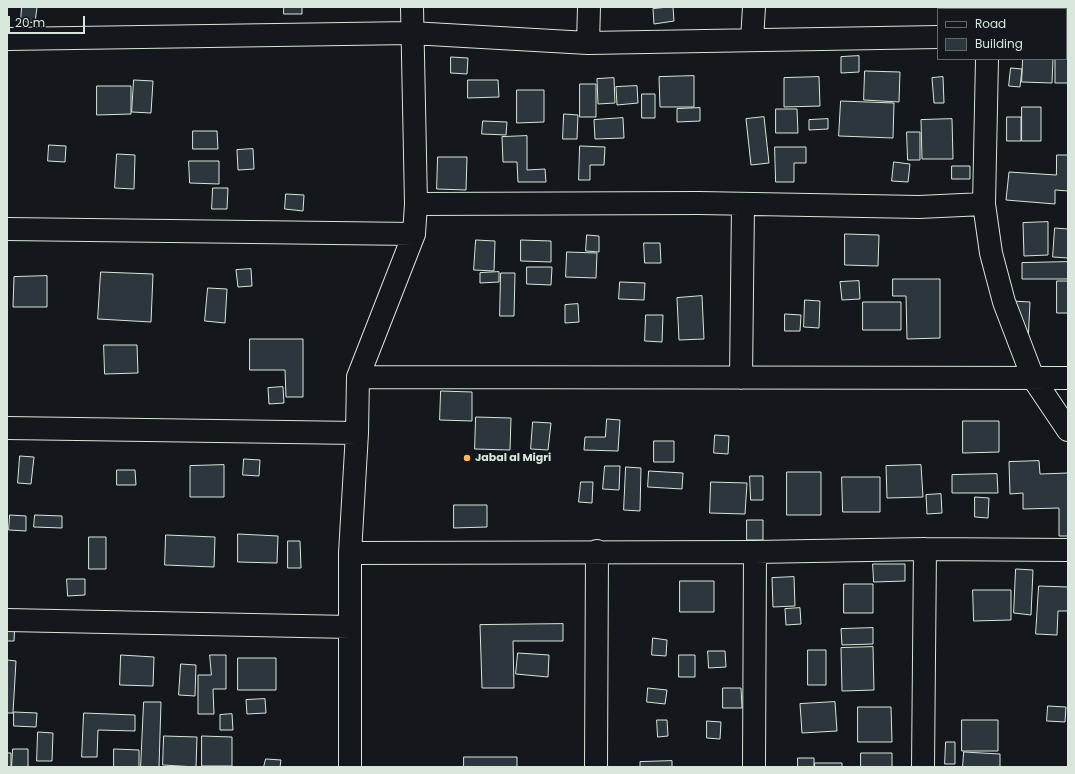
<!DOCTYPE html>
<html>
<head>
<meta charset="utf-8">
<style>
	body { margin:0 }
	#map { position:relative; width:1075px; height:774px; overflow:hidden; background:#14181c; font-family:Poppins,sans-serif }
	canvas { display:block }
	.frame { position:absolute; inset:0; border:8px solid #d8e6dc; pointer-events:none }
	.legend { position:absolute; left:937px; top:8px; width:130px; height:52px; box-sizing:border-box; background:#14181c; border:1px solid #626a69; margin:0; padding:5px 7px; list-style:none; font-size:12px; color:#d8e6dc }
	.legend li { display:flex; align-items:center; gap:8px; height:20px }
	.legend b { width:20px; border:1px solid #626a69 }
	.scale { position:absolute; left:8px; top:16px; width:77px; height:18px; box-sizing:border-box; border:2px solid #d8e6dc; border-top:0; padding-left:5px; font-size:12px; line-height:14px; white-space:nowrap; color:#d8e6dc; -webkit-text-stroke:3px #14181c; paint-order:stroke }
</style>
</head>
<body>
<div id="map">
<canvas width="1075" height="774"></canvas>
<div class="frame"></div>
<ul class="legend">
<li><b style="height:5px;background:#14181c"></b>Road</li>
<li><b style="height:11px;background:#2c363c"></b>Building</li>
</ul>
<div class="scale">20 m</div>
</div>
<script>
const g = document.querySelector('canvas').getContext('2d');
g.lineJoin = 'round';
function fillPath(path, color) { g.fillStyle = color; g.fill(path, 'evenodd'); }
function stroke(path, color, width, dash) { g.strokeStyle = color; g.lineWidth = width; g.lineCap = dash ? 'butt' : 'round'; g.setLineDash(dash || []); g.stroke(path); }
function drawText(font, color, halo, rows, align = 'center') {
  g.font = font + ' Poppins,sans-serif'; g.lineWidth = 3; g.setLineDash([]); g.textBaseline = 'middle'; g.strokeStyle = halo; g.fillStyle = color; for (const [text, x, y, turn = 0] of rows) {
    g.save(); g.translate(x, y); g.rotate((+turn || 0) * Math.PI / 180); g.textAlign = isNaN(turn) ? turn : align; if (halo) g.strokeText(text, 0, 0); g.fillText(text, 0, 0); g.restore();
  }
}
const building = new Path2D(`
	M22 7H37L35 23 21 21Z
	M284 7H302V14H284Z
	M673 7 674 21 654 24 653 9Z
	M1066 32H1068V83H1055V59H1066Z
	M859 56V72L841 73V57Z
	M451 57 468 58 467 74 451 73Z
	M1023 59H1053L1052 83 1022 82Z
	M1011 68 1022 69 1020 87 1009 86Z
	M865 71 900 72 899 102 864 100Z
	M694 76V107H660L659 77Z
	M819 77 820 106 784 107V78Z
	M943 77 944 103H934L932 78Z
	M614 78 615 103 598 104 597 79Z
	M134 80 153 81 151 113 132 112Z
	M468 80H498L499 97 468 98Z
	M580 84H596V117H580Z
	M97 86H131V114L97 115Z
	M637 86 638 103 617 105 616 87Z
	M517 90H544V122L517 123Z
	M642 94H655V118H642Z
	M841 101 894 103 893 138 839 136Z
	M1022 107H1041V141H1022Z
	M700 108V121L677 122V109Z
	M776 109H797L798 133H776Z
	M564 114 578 115 577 139H563Z
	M764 117 769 163 751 165 746 119Z
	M1007 117H1021V141H1007Z
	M623 118 624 138 595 139 594 120Z
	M828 119V129L809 130V120Z
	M952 119 953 159H922L921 120Z
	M483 121 507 122 506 135 482 134Z
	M193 131H217L218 149H193Z
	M907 132H920V160H908Z
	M527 136V170L545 169 546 182H518L517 162H503L502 137Z
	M49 145 66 146 65 162 48 161Z
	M580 146 605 147 604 165H590V180H579Z
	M775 147H806V163H794V182H776Z
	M253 149 254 169 238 170 237 150Z
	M117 154 135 155 134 189 115 188Z
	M1057 155H1068V191L1055 190V204L1006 200 1009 172 1056 175Z
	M438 157H467L466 190 437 189Z
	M189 161H219V184L190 183Z
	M894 162 910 164 908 182 892 181Z
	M952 166H970V179H952Z
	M213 188H228L227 209H212Z
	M286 194 304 195 303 211 285 209Z
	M1048 222V255L1024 256 1023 223Z
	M1055 228 1068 229V258L1053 257Z
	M845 234 879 235 878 266 845 265Z
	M587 235 599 236V252L586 251Z
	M476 240 495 241 494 271 474 270Z
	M521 240 551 241V262L521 261Z
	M644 243H660L661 263H645Z
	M567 252 597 253 596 278 566 277Z
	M1068 262V279H1022V263Z
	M527 267H552L551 285 527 284Z
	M251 269 252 286 238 287 236 270Z
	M101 272 153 274 151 322 98 319Z
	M499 272V282L480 283V273Z
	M501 273H515L514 316H500Z
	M47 276V307H13L14 277Z
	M893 279H940V338L907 339 906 296H893Z
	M859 281 860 299 842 300 840 282Z
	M1057 281H1068V313H1057Z
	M620 282 645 283 644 300 619 299Z
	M208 288 227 289 225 323 205 321Z
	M702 296 704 339 679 340 677 298Z
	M805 300 820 301 819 328 804 327Z
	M1011 301 1030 302 1028 343Z
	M863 302H901V330H863Z
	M578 304 579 322 565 323V305Z
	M785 314 801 315 800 331H785Z
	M646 315H663L662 342 645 341Z
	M250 339H303V397H286L285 370H250Z
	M104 345H137L138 373 105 374Z
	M283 387 284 403 269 404 268 388Z
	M441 391 472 392V421L440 420Z
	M476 417 511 418 510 450 475 449Z
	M607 419 620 420 618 451 584 450 585 437H605Z
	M963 421H999V452L963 453Z
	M533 422 551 423 548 450 531 449Z
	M715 435 729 436 728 454 714 453Z
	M654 441H674V462H654Z
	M20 456 34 457 31 484 18 483Z
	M244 459 260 460 259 476 243 475Z
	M1039 461 1040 474 1068 473V536H1059V508L1023 509V493L1010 494 1009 462Z
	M224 465V497H190V466Z
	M921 465 923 497 887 498 886 466Z
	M605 466H620L619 490 603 489Z
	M626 467 641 468 640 511 624 510Z
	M117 470H135L136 485H117Z
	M649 471 683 473 682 489 648 487Z
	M787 472H821V515H787Z
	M997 474 998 493H952V475Z
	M750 476H763V500H751Z
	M842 477H880V512H843Z
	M581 482H593L592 503 579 502Z
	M711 482 747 483 745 514 710 513Z
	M941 494 942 513 927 514 926 495Z
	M975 497 989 498 988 518 975 517Z
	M454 505H487V527L454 528Z
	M10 515 26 516V531L9 530Z
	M35 515 62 516V528L34 527Z
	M747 520H763V540H747Z
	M238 534 278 536 277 563 238 562Z
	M166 535 215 537 214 567 165 565Z
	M89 537H106V569H89Z
	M288 541H300L301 568H288Z
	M873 564H905V581L874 582Z
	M1016 569 1033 570 1031 615 1014 613Z
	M794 577 795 606 773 607 772 578Z
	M67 579H85V595L68 596Z
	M680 581H714V612H680Z
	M844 584H873V613H844Z
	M1039 586 1068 587V611H1058L1057 635 1036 634Z
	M973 590H1011V620L974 621Z
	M800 608 801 624 786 625 785 609Z
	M7 621H15L14 641H7Z
	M563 624V641H513L514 688H482L480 625Z
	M873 628V644L842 645 841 629Z
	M653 638 667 640 666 656 652 655Z
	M873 647 874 690 842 691 841 648Z
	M808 650H826V685H808Z
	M708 651H725L726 667 709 668Z
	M518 653 549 655 548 677 516 674Z
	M121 655 154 657 153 686 120 685Z
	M210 655H226V689H213L214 714H198V675H211Z
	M679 655H695V677H679Z
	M238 658H276V690H238Z
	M7 660 16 661 13 713H7Z
	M181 664 196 665 195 696 179 695Z
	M648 688 667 690 665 704 647 702Z
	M723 688H741L742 708H723Z
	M265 699 266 713 247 714 246 700Z
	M144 702H161L159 767H141Z
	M835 702 837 731 802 733 800 704Z
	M1048 706 1066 707 1065 722 1047 721Z
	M858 707H891L892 742H858Z
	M14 712 37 713 36 727 14 726Z
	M84 713 135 715V731L98 730 97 757H82Z
	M232 714 233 730H220V715Z
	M657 720H667L668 736 658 737Z
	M962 720H998V751H962Z
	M707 721 721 722 720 739 707 738Z
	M38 732 53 733 52 761H37Z
	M164 736 197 737 196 767 163 765Z
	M202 736 232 737V766H202Z
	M946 742H955V764H945Z
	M13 749H28V767H12Z
	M114 749 139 750V767H114Z
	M964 752 1000 754V767H963Z
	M7 753H11V767H7Z
	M861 753H892V767H861Z
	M464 757H517V767H464Z
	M798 758H814V767H798Z
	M266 759 281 760 280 767H264Z
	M672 761V767H640V762Z
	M815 763H842V767H815Z`);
const minor = new Path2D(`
	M987 7V9
	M7 39 411 33 588 43 938 37
	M752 40 754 7
	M588 43 589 7
	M987 59 984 204 991 253 1004 302 1033 378 1068 430
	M416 204 699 203 919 207 984 204
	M7 229 414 234
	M358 377 1068 378
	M741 378 743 205
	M7 428 357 433
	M350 553 755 552 925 549 1068 550
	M7 620 350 627
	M350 767V553L357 433 358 377 414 234 416 204 412 7
	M596 767 597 551
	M754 767 755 552
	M923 767 925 549`);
const markers = [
	[467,458,4,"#ffb74d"]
];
const poiNames = [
	["Jabal al Migri",475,458]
];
fillPath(building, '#2c363c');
stroke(building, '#d8e6dc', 1);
stroke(minor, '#d8e6dc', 24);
stroke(minor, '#14181c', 22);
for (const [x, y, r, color] of markers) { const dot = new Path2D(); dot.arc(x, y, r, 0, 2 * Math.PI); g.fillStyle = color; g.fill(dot); stroke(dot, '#14181c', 1.5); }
drawText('bold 11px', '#d8e6dc', '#14181c', poiNames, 'left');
</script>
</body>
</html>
